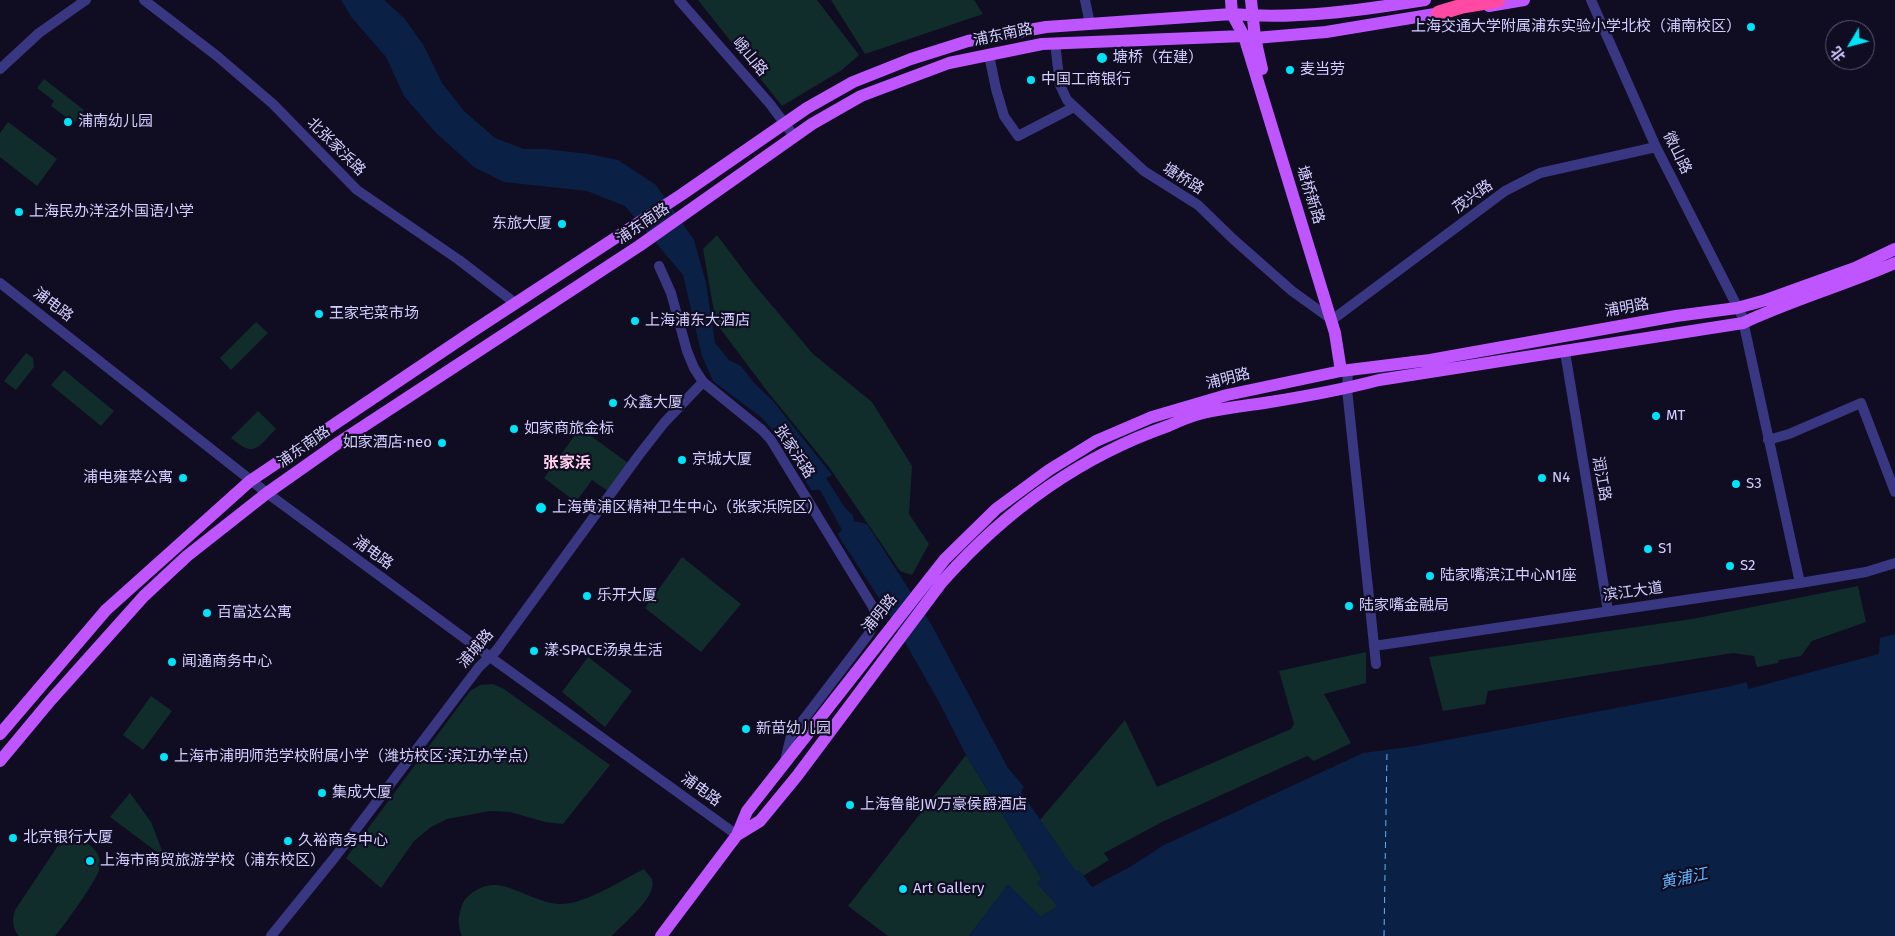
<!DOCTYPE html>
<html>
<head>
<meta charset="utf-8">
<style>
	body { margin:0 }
	#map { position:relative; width:1895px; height:936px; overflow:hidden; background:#100d22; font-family:"Fira Sans","Noto Sans SC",sans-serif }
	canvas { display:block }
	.north { position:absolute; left:1825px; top:20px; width:50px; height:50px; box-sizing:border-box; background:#100d22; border:1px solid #5e5a7a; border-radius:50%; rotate:233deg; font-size:14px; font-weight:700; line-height:20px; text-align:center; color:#d3ceff }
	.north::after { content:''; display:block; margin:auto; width:18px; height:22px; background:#00e3f9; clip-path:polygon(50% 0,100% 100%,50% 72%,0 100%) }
</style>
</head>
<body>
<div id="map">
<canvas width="1895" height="936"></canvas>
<div class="north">北</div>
</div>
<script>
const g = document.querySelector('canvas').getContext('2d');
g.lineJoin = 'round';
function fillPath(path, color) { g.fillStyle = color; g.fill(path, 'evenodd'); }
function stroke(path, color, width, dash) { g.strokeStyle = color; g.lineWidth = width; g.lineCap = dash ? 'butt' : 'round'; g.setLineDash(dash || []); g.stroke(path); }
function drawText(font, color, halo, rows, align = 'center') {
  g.font = font + ' "Fira Sans","Noto Sans SC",sans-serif'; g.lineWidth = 4.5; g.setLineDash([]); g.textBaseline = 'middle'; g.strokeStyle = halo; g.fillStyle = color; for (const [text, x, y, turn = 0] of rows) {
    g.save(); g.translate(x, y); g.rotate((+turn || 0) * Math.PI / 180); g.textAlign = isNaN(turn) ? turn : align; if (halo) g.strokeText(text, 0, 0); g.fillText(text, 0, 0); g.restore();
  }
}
const green = new Path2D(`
	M698 0H817L859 55 842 70 782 106Z
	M831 0H974L983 14 865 54Z
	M44 79 84 110 74 123 51 106 54 101 37 88Z
	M8 122 57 159 37 186 0 157V133Z
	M717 235 753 283 813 354 872 402 912 466 909 514 929 544 912 575 900 571 829 467 767 391 716 323 703 249Z
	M256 322 268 333 231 370 220 358Z
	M26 353 33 358 34 367 16 390 4 381Z
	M64 370 114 411 101 426 51 385Z
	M258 411 276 429C256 449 255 458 231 438Z
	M580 428 628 463 608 491 592 480 576 502 544 478Z
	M682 557 741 604 701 652 645 608Z
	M1858 586 1866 622 1812 641 1801 656 1779 660 1778 663 1757 667 1754 656 1733 653 1488 691 1485 704 1443 711 1429 657 1692 619Z
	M1366 652V683L1324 694 1351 743 1314 761 1307 756 1162 822 1104 853 1109 860 1083 876 1075 871 1040 820 1125 720 1157 787 1291 729 1294 724 1279 671Z
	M588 657 632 691 605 727 562 692Z
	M493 684 504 689 610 765 563 824 545 822 510 812 490 811 447 819 431 827 414 841 381 888 346 858 470 691 480 685Z
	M151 696 172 711 143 750 123 735Z
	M966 755 1042 879 1037 883 1058 906 1041 917 1008 885 969 936H888L848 906Z
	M130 793 151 822 163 853 161 855 110 817Z
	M72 839C88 840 104 852 99 870 96 881 64 926 55 936H19C12 928 12 920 15 910L57 847 64 842Z
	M644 869C646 872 650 876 652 879 658 897 623 923 612 936H462C457 924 458 915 463 903 468 893 483 884 495 885 515 886 537 903 560 904 584 905 622 880 644 869Z`);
const water = new Path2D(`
	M341 0H384L404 18 424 46 442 83 464 111 495 138 524 149H545L589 154 618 160 656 185 694 240 706 283 715 343 729 360 741 366 754 383 773 401 832 475 826 478 845 508 853 515 854 521 867 524 931 624 1008 768 1024 787 1021 792 1075 870 1080 871 1092 887 1128 868 1164 845 1363 753 1415 746 1727 687 1747 682 1748 689 1879 654 1880 638 1895 634V936H969L1008 884 1041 917 1058 906 1037 883 1042 879 966 755 939 702 883 604 841 540 838 534 842 530 820 490H811L780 439 762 418 713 381 702 356 683 275 625 206 587 191 504 182 474 167 436 133 404 96 386 57 352 18Z`);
const ferry = new Path2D(`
	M1384 936 1387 750`);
const minor = new Path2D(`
	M144 0 217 56 273 104 357 190 459 260 515 303
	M679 0 770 104 794 136
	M1085 0 1090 24
	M1591 0 1656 147 1742 316 1800 583
	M1055 43 1060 85 1067 100 1144 171 1198 205 1233 239 1292 291 1331 319 1336 317 1505 191 1540 173 1656 147
	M989 55 996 89 1004 116 1018 136 1074 107
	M0 69 39 33 86 0
	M659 266 671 293 687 351 694 368 703 382 762 430 771 440 873 607C877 618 874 625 868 635L791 736 785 761
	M0 283 267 493 490 657 737 835
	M1565 352 1608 611
	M1348 371 1347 389 1376 664
	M1768 440 1789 434 1861 403 1895 492
	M1374 646 1800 583 1866 572 1895 563
	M271 936 335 857 479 667 496 651 639 455 664 423 703 382`);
const major = new Path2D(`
	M1231 0 1232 14 1244 36 1335 333 1341 371
	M1251 0 1255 38 1262 69
	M1489 6 1524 0
	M0 734 106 610 250 481 473 331 681 195 807 108 853 82 911 59 968 41 1046 27 1232 14C1295 20 1362 10 1425 0
	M0 761 50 701 144 596 187 556 267 493 338 443 639 246 812 124 861 96 949 63 1042 44 1244 36 1255 38 1326 32 1447 12
	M737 835 760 821 797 776 942 582C1004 512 1079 457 1168 426 1179 421 1191 416 1203 413 1223 408 1244 406 1264 403 1302 397 1341 390 1379 380L1743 323C1792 300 1845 285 1895 263
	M661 936 737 835 747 811 945 559 996 509 1049 470 1096 441 1152 417 1227 395 1341 371 1430 360 1676 316 1737 308 1766 300 1855 268 1895 249`);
const highway = new Path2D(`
	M1439 13 1462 6 1498 0`);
const markers = [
	[1751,27,5,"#00e3f9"],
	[1102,58,6,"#00e3f9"],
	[1290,70,5,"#00e3f9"],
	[1031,80,5,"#00e3f9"],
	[68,122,5,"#00e3f9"],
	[19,212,5,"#00e3f9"],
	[562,224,5,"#00e3f9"],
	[319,314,5,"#00e3f9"],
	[635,321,5,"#00e3f9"],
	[613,403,5,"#00e3f9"],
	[1656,416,5,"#00e3f9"],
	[514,429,5,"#00e3f9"],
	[442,443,5,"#00e3f9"],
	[682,460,5,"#00e3f9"],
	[183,478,5,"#00e3f9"],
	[1542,478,5,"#00e3f9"],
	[1736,484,5,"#00e3f9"],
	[541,508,6,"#00e3f9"],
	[1648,549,5,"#00e3f9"],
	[1730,566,5,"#00e3f9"],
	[1430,576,5,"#00e3f9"],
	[587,596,5,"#00e3f9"],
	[1349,606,5,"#00e3f9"],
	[207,613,5,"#00e3f9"],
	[534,651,5,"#00e3f9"],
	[172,662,5,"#00e3f9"],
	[746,729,5,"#00e3f9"],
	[164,757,5,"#00e3f9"],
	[322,793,5,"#00e3f9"],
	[850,805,5,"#00e3f9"],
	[13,838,5,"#00e3f9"],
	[288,841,5,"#00e3f9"],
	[90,861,5,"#00e3f9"],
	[903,889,5,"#00e3f9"]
];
const poiNames = [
	["上海交通大学附属浦东实验小学北校（浦南校区）",1741,27,"right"],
	["塘桥（在建）",1113,58],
	["麦当劳",1300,70],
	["中国工商银行",1041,80],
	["浦南幼儿园",78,122],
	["上海民办洋泾外国语小学",29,212],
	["东旅大厦",552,224,"right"],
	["王家宅菜市场",329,314],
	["上海浦东大酒店",645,321],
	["众鑫大厦",623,403],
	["MT",1666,416],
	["如家商旅金标",524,429],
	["如家酒店·neo",432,443,"right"],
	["京城大厦",692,460],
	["浦电雍萃公寓",173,478,"right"],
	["N4",1552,478],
	["S3",1746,484],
	["上海黄浦区精神卫生中心（张家浜院区）",552,508],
	["S1",1658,549],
	["S2",1740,566],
	["陆家嘴滨江中心N1座",1440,576],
	["乐开大厦",597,596],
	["陆家嘴金融局",1359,606],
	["百富达公寓",217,613],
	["漾·SPACE汤泉生活",544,651],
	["闻通商务中心",182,662],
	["新苗幼儿园",756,729],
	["上海市浦明师范学校附属小学（潍坊校区·滨江办学点）",174,757],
	["集成大厦",332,793],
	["上海鲁能JW万豪侯爵酒店",860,805],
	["北京银行大厦",23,838],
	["久裕商务中心",298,841],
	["上海市商贸旅游学校（浦东校区）",100,861],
	["Art Gallery",913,889]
];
const streetNames = [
	["浦东南路",1003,35,-12],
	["峨山路",750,57,50],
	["北张家浜路",336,147,45],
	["微山路",1677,153,64],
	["塘桥路",1183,179,32],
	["塘桥新路",1310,195,73],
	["茂兴路",1473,197,-36],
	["浦东南路",643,224,-34],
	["浦电路",53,305,37],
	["浦明路",1627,308,-10],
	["浦明路",1228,379,-14],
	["浦东南路",304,447,-35],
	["张家浜路",794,452,57],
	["润江路",1601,479,80],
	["浦电路",373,553,36],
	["滨江大道",1633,592,-8],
	["浦明路",880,614,-51],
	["浦城路",476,649,-49],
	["浦电路",701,790,36]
];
const neighbourhoodNames = [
	["张家浜",567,464]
];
const waterNames = [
	["黄浦江",1684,879,-12]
];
fillPath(green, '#102c2b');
fillPath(water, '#0a2044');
stroke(ferry, '#5cb5ff', 1, [6, 5]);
stroke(minor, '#393782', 10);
stroke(major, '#be55ff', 12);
stroke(highway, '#ff49a2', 15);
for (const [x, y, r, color] of markers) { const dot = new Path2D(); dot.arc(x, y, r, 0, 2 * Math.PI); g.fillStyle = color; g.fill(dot); stroke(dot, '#100d22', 2); }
drawText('15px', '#d3ceff', '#100d22', poiNames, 'left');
drawText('15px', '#d3ceff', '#100d22', streetNames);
drawText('bold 16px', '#ffd0ee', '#100d22', neighbourhoodNames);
drawText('italic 16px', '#5cb5ff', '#100d22', waterNames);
</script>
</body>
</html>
